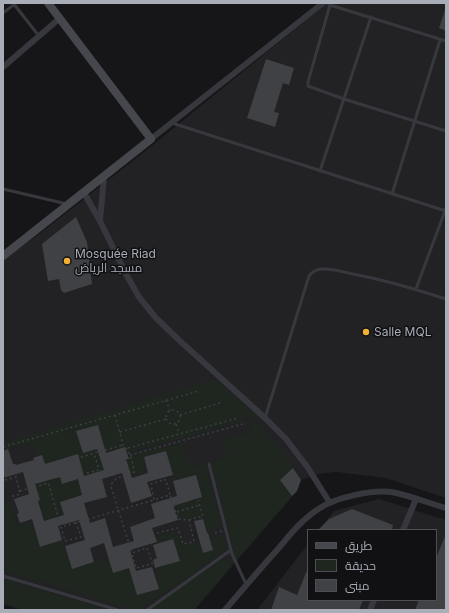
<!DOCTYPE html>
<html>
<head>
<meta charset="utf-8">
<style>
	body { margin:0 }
	#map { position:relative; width:449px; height:613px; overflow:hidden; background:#161618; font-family:Inter,Cairo,sans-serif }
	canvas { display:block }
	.frame { position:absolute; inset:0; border:4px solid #a8adb8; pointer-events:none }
	.legend { position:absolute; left:307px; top:529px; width:130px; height:72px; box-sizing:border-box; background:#111113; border:1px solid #4d4f55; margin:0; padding:5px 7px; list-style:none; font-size:12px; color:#a8adb8 }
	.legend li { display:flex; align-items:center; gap:8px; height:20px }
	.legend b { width:20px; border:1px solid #4d4f55 }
</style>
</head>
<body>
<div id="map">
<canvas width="449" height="613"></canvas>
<div class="frame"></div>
<ul class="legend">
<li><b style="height:5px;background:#45474d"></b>طريق</li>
<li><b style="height:11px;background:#1e261f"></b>حديقة</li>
<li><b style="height:11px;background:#404145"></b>مبنى</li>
</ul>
</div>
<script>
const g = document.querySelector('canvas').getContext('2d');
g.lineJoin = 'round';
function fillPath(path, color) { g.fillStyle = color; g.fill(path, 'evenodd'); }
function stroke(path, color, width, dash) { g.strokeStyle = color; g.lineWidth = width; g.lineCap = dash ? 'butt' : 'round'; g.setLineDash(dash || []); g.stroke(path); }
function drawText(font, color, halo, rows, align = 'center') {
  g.font = font + ' Inter,Cairo,sans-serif'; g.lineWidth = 3; g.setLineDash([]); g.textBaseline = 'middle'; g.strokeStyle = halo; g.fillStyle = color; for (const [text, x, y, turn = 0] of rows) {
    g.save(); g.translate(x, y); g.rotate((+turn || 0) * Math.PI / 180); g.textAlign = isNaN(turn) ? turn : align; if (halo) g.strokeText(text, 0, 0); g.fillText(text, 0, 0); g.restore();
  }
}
const built = new Path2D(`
	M327 3H446V498L386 478 336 472 318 474 301 480 297 491 194 610H23L3 604V260L39 234 143 153Z
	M379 499 446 520V610H257L308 544V600H436V530H319L334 511Z`);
const green = new Path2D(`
	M215 379 257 415 241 419V422L128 453H127L125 447 99 455 104 471 84 475 77 454 55 461 62 484 78 479 82 495 60 502 65 516 45 521 38 494 30 496 27 489 50 480 42 455 38 456 32 443 3 451V443Z
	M260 422 264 429 293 468 280 480 292 496 236 561 211 462 227 457 223 440 251 432 250 425Z
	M182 443 187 463H190L191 467 205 463 221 525 212 527 213 532 207 533 203 517 189 520 179 519 175 504 202 497 196 475 173 481V475L166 451 144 457V474L130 475 126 459H129L128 456Z
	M9 500 17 526 32 521 40 547 62 540 72 569 109 558 129 568 137 595 159 589 155 568 180 561 173 539 157 544 155 536 177 530 182 546 200 542 203 553 213 550 210 538 222 536 228 549 139 610H135L3 570V502Z
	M223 558 232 566 194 610H150Z
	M3 578 108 610H23L3 604Z`);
const building = new Path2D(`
	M445 10H446V31L439 28Z
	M266 59 294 68 289 85 283 83 274 112 279 113 275 127 247 118Z
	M76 217 87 242 92 284 64 293 61 290 59 279 48 281 42 244Z
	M98 425 106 453 125 447 129 459H126L132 478 148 473 144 457 166 451 173 475 147 482 152 496 131 503 122 473 102 479 107 497 84 503 90 523 105 518 113 547 134 541 130 527 155 518 151 504 177 496 173 481 196 475 202 497 173 506 178 520 152 528 157 542 130 550 136 571 152 567 159 589 137 595 129 568 113 573 104 543 90 548 94 562 72 569 65 546 85 540 79 520 58 526 62 540 40 547 32 519 20 523 17 514 19 513 14 499 29 494 23 472 3 478V451L8 449 13 464H15L16 465 34 460 33 458 42 455 45 464 78 454 84 476 104 470 97 449 83 453 76 431ZM60 477 62 484 78 479 82 495 60 502 64 515 44 521 38 501 40 500 35 484Z
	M293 468 301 480 297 491 292 496 280 480Z
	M352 509 393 525 392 530H318L329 519Z
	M203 519 207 533H208L213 550 203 553 194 521Z
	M446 534V610H415L419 600H436V558Z
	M173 539 180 561 155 568 153 560 157 558 153 545Z
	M308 568V600H363L359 610H271L279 587 297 595Z`);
const path = new Path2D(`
	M166 400 170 411
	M166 417a7 7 0 1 1 14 0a7 7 0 1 1-14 0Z
	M115 415 123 445C130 451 133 463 134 472L133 473C125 476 112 477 111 487L132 553
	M180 415 220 403
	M176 424 179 433
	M120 432 166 419
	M3 447 199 391
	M128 448 238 418
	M130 455 246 423
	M81 457 123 445
	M87 473 98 470 99 469 94 454
	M5 480 16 477 20 494 10 497
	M164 480H166L170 495 154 500 151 485V484Z
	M20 491 48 483 49 485 61 527
	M177 512 200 505
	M189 520 203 516 198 500
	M76 522 81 537 65 541 61 527C92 518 123 509 154 500
	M157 533 178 528 183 544 193 542 194 541 189 520 178 519 170 495
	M215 533 222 531
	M147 548 152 562V564L136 568 132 553Z`);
const lane = new Path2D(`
	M13 3 39 36
	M327 3 330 5 446 41
	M330 5 308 82V86L344 99 446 131
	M3 13 16 3
	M172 123 446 211
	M320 171 371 17
	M3 189 67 204
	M392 194 440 40
	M416 289 446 208
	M265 418 309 276C313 271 317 269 322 269 332 268 343 272 353 274 385 280 415 289 446 299
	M209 464 232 554 246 584
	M3 576 118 610
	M147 610 231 550`);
const street = new Path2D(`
	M3 67 60 18
	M151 139 323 3
	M84 193 100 221 126 274 139 297 156 318 180 341 265 418 286 439 308 468 330 503
	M100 221 104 177
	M403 530 416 499
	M225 610C242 590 259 570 277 550 290 535 302 519 320 508 337 497 371 490 391 492 409 495 428 503 446 508
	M370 610 374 600`);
const secondary = new Path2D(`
	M3 256 151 139 48 3`);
const markers = [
	[67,261,4,"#f2b134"],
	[366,332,4,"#f2b134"]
];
const poiNames = [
	["Mosquée Riad",75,254],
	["مسجد الرياض",75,268],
	["Salle MQL",374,332]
];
fillPath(built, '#222225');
fillPath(green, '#1e261f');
fillPath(building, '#404145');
stroke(path, '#3d3f44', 1.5, [2, 3]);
stroke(lane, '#37383d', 3);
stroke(street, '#37383d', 6);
stroke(secondary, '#45474d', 8);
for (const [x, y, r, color] of markers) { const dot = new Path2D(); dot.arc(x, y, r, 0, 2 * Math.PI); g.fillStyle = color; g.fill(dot); stroke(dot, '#111113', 1.5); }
drawText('12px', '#a8adb8', '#111113', poiNames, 'left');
</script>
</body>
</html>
